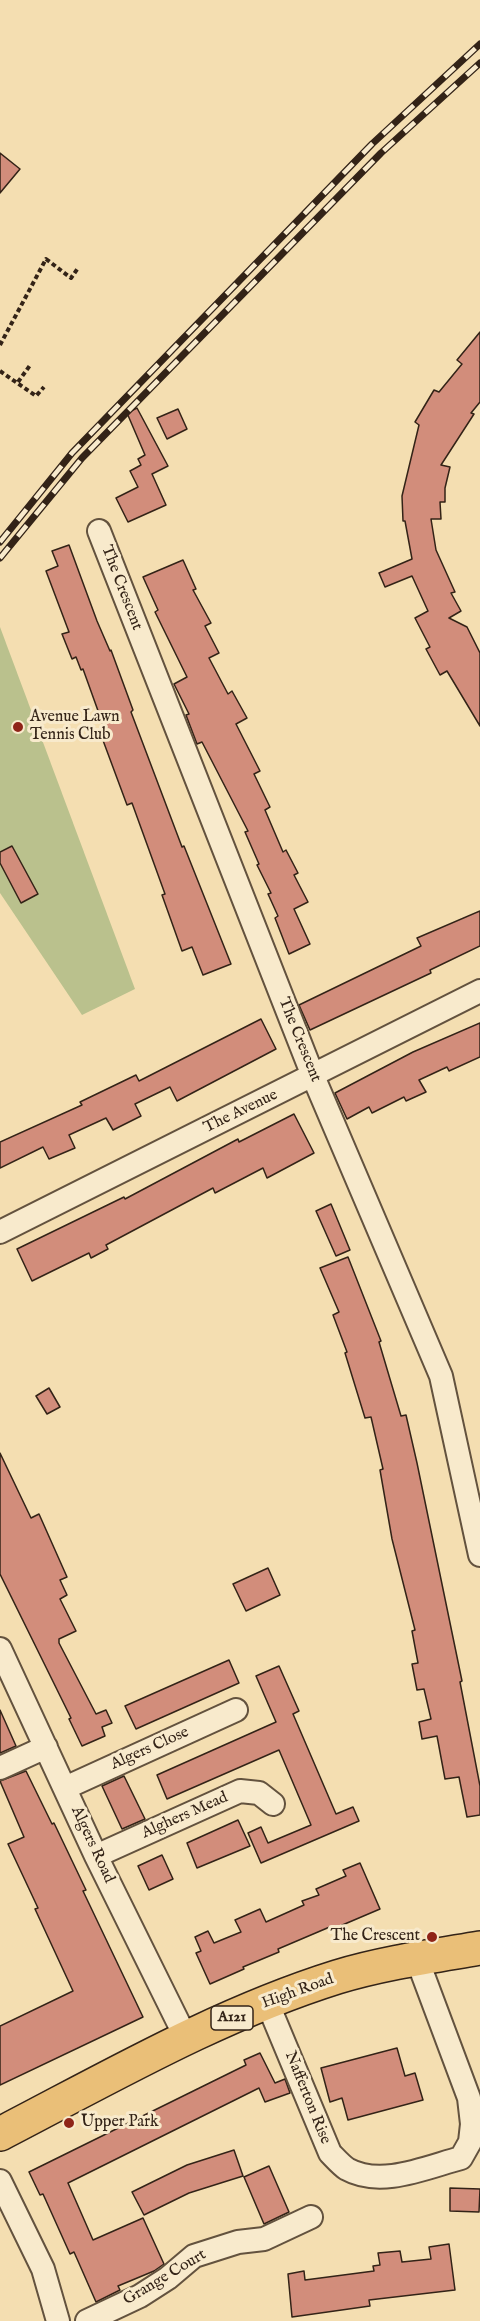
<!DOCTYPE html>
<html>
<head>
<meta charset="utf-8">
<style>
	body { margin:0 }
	canvas { display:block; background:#f4deb1 }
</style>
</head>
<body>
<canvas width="480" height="2321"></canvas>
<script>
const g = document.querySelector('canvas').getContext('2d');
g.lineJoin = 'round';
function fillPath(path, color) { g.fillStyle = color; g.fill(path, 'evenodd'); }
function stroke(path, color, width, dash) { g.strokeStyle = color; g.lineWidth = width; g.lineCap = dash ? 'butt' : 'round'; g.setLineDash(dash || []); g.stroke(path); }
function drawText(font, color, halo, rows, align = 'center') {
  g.font = font + ' "IM FELL English",serif'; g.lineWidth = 6; g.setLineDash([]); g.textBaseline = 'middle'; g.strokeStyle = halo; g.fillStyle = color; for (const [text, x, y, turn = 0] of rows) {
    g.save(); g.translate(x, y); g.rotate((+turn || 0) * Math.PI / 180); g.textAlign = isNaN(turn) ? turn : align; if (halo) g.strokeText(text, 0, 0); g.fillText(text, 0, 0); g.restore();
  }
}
const green = new Path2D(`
	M0 627 135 989 82 1015 0 893Z`);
const building = new Path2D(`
	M0 153 20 169 0 193Z
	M480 332V402L471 413 474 414 441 465 450 467 445 488V502H440L441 519H431L436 550 455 592 451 593 461 611 449 618 467 627 480 653V726L447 671 440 675 426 649 430 647 415 618 428 611 412 576 385 587 379 573 412 559 405 521H403L402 496 419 425 415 422 434 390 439 392 462 364 457 360Z
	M137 408 168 466 152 474 166 505 128 522 116 498 138 487 130 471 141 465 138 459 145 455 127 413Z
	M178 409 187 429 167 439 157 418Z
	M69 545 97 621 110 651 111 650 133 710 131 712 182 847 184 846 231 964 203 975 192 947 182 951 162 895 165 894 132 803 127 805 101 735 106 733 83 669 81 670 76 657 72 659 62 634 69 632 46 571 58 566 52 551Z
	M183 560 196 589 193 590 211 623 205 626 219 653 209 658 228 694 232 691 247 718 236 724 260 771 254 774 270 807 265 810 283 852 286 850 298 873 294 875 308 902 294 909 310 944 289 954 275 918 278 916 268 894 271 893 257 865 259 864 245 832 248 831 202 742 197 744 186 715 189 714 174 684 187 677 155 612 158 610 143 577Z
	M12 846 38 894 21 903 0 863V852Z
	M480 911V946L430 970 431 973 310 1030 299 1005 421 946 417 938Z
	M261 1019 276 1049 177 1101 170 1087 135 1104 141 1116 113 1130 106 1118 69 1135 75 1148 49 1159 43 1147 0 1168V1142L82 1105 80 1102 136 1075 139 1081Z
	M480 1023V1057L449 1071 447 1067 419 1080 426 1092 406 1101 404 1097 372 1113 369 1107 347 1119 335 1093 413 1052Z
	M294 1114 314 1153 267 1178 263 1168 215 1193 213 1188 106 1245 108 1249 91 1258 89 1253 32 1281 17 1249 124 1197 125 1199 238 1139 239 1142Z
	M331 1204 350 1250 336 1256 316 1211Z
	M348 1257 381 1341 379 1342 401 1416 406 1415 417 1463 462 1681 460 1682 480 1786V1815L467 1817 459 1777 445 1779 437 1736 422 1739 419 1722 431 1719 424 1689 417 1690 412 1664 418 1663 412 1631 415 1630 392 1539 380 1470 383 1469 371 1417 365 1418 345 1353 347 1352 333 1315 339 1312 320 1268Z
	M49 1388 60 1407 47 1414 36 1396Z
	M0 1453 31 1518 39 1514 67 1577 60 1580 67 1595 60 1599 76 1631 59 1639V1643L96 1714 106 1710 112 1723 102 1727 105 1736 82 1746 69 1719 71 1718 0 1574Z
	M268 1568 280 1595 246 1611 233 1584Z
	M229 1660 239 1683 136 1729 125 1706Z
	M279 1666 299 1711 293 1714 336 1814 353 1807 359 1821 261 1863 248 1833 261 1827 268 1843 311 1825 279 1750 167 1799 157 1775 276 1722 256 1676Z
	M0 1710 16 1746 0 1753Z
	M26 1771 52 1824 54 1823 86 1890 83 1891 143 2017 0 2085V2026L73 1991 35 1909 38 1908 8 1844 24 1837 0 1781Z
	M124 1776 145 1819 122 1829 102 1786Z
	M238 1820 250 1846 197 1868 187 1843Z
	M162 1855 173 1879 149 1890 138 1866Z
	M360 1863 380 1909 333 1929 332 1926 278 1949 279 1952 243 1967 244 1969 210 1984 196 1953 201 1951 195 1937 208 1931 214 1943 241 1932 235 1920 260 1909 266 1922 304 1905 302 1901 319 1895 316 1889 346 1876 343 1870Z
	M397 2048 405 2076 415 2073 423 2100 348 2120 342 2098 330 2102 321 2068Z
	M260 2053 275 2083 285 2079 290 2093 265 2102 259 2088 68 2183 93 2240 143 2218 164 2264 154 2271 118 2286 120 2290 96 2302 74 2252 70 2254 43 2194 40 2195 29 2172 246 2065 244 2060Z
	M234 2150 243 2176 189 2193 144 2215 132 2192 187 2165Z
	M269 2166 289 2212 264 2224 244 2177Z
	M450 2188 480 2189 479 2212 450 2211Z
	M449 2244 455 2290 369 2300 370 2306 292 2317 288 2274 304 2271 305 2280 374 2271 373 2266 380 2265 378 2253 400 2251 402 2262 431 2259 429 2247Z`);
const path = new Path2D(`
	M0 345 46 259 71 278 78 268
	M0 371 36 396 44 387
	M18 382 31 364`);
const street = new Path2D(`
	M99 531 313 1076 441 1376 480 1555
	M0 1232 480 991
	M0 1649 96 1856 186 2038
	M0 1768 46 1747
	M65 1788 236 1710
	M96 1856 240 1791 259 1793 273 1804
	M267 2002 330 2153C335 2158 341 2165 347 2169 381 2188 427 2167 461 2158L470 2142 472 2124 469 2098 417 1959
	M0 2181 43 2269 58 2321
	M87 2321 140 2296 168 2278 194 2256 238 2242 264 2239 311 2217`);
const primary = new Path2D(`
	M0 2134C110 2077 219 2014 337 1977 383 1963 433 1956 480 1948`);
const rail = new Path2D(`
	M0 542 72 453 372 144 480 44
	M0 558 82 458 381 153 480 63`);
const markers = [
	[18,727,6,"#8f2418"],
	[432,1937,6,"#8f2418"],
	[69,2123,6,"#8f2418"]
];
const shields = [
	[232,2018,42]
];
const shieldNames = [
	["A121",232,2018]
];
const streetNames = [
	["The Crescent",121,588,69],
	["The Crescent",299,1040,68],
	["The Avenue",241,1112,-26],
	["Algers Close",150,1749,-24],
	["Alghers Mead",185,1816,-24],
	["Algers Road",92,1845,65],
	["High Road",298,1992,-20],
	["Nafferton Rise",307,2098,68],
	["Grange Court",165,2278,-31]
];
const poiNames = [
	["Avenue Lawn",30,718],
	["Tennis Club",30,736],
	["The Crescent",420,1937,"right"],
	["Upper Park",81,2123]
];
fillPath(green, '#bac18d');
fillPath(building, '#d28d7b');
stroke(building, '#332317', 1.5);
stroke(street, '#63523e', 26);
stroke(primary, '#332317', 36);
stroke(path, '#332317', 4, [4.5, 3]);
stroke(street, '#f8eacc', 22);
stroke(primary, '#eabf78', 33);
stroke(rail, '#332317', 7);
stroke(rail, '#f8eacc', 4.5, [14]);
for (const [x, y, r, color] of markers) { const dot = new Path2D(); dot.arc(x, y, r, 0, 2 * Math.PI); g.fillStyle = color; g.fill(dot); stroke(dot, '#f8eacc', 2); }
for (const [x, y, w] of shields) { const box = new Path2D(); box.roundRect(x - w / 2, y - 12, w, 24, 4.5); g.fillStyle = '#f8eacc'; g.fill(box); stroke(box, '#332317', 1.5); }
drawText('bold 15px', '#332317', null, shieldNames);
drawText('16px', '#332317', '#f8eacc', streetNames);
drawText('16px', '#332317', '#f8eacc', poiNames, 'left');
</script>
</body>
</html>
